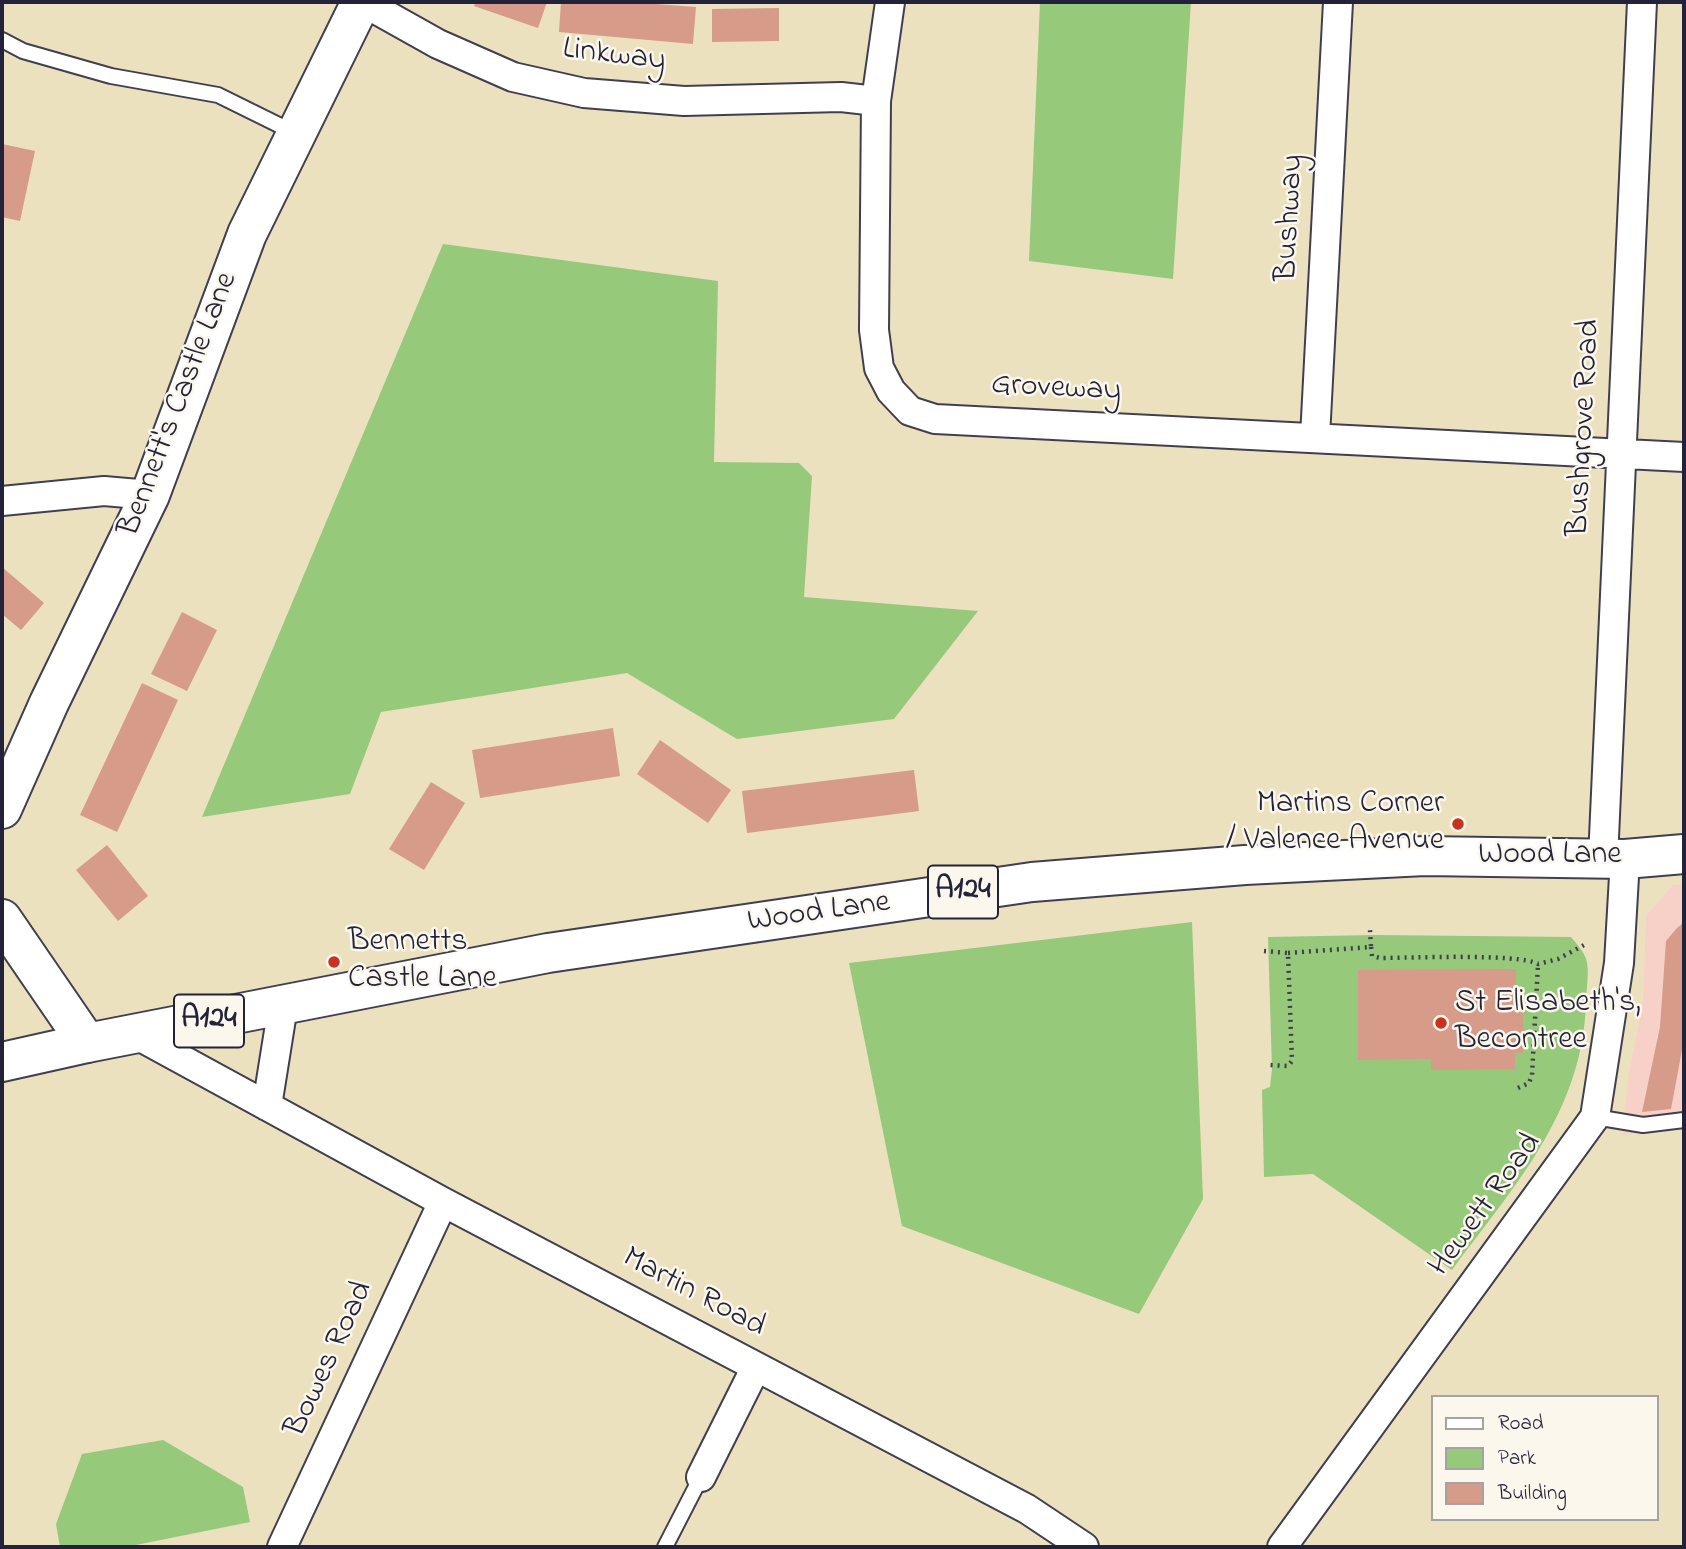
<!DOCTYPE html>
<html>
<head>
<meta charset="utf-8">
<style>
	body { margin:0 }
	#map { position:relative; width:1686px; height:1549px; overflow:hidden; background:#ebe1bf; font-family:"Indie Flower",sans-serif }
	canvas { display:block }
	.frame { position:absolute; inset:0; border:4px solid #22223b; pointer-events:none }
	.legend { position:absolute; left:1431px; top:1395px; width:228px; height:126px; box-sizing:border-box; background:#fbf7ec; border:2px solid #a4a2a5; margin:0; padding:9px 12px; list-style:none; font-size:21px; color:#22223b }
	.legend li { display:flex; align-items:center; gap:14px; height:35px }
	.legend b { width:35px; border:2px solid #a4a2a5 }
</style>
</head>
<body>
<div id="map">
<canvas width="1686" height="1549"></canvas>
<div class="frame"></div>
<ul class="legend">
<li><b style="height:9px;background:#fff"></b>Road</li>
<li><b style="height:19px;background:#96c97a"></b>Park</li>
<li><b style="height:19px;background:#d69b89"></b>Building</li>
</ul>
</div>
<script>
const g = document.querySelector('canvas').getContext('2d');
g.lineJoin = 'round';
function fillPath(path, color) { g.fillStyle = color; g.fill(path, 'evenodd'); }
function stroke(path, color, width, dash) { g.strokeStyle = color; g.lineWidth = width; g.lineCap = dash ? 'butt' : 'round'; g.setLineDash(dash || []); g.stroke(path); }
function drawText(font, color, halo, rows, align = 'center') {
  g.font = font + ' "Indie Flower",sans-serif'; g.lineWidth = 5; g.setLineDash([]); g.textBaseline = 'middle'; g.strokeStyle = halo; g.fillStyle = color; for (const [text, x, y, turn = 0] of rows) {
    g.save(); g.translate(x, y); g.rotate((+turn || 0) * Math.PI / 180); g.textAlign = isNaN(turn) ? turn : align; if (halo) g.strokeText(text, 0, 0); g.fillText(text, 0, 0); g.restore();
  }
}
const built = new Path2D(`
	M1684 884V1127L1622 1135 1629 1074 1643 1001 1646 916 1673 885Z`);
const green = new Path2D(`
	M1040 2H1191L1173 279 1029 261Z
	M443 244 718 281 714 462 799 463 812 476 804 597 978 611 894 719 737 739 627 673 381 712 350 794 202 817Z
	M1192 922 1203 1199 1139 1314 902 1226 849 963Z
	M1375 935 1571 937C1576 943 1584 952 1586 959 1590 970 1586 990 1586 1002 1583 1112 1514 1186 1452 1270L1313 1174 1264 1177 1262 1090 1270 1087 1272 1069 1268 937Z
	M163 1440 243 1487 250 1522 126 1547H60L56 1524 82 1454Z`);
const building = new Path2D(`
	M476 2H547L538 28 474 6Z
	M561 2H629L696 7 693 44 559 32Z
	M779 8V41L712 42V9Z
	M2 144 35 151 20 221 2 217Z
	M2 567 44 603 21 630 2 614Z
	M182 612 217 630 187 691 151 674Z
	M142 683 178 700 117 832 80 815Z
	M613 728 620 776 480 798 472 750Z
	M660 740 731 790 708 823 637 774Z
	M914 770 919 811 747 833 742 791Z
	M431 782 465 803 424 870 389 849Z
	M107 845 148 896 118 921 76 870Z
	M1684 922V1039L1671 1109 1642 1112 1660 1027 1666 941 1676 929Z
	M1516 969V992H1523V1053H1515V1069L1431 1070V1059L1358 1060V970Z`);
const path = new Path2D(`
	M1371 947 1372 956 1380 958C1408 958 1519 953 1538 964L1558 959 1586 944
	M1264 951 1288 953 1292 1061 1288 1066 1270 1065
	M1288 953 1371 947 1370 930
	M1518 1088 1529 1083 1532 1075 1538 964`);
const lane = new Path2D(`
	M2 40 23 51 111 76 218 95 295 133
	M1595 1117 1643 1125 1684 1120
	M665 1547 701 1477`);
const street = new Path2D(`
	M363 2 438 44 513 77 584 93 684 101 841 97 876 101
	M890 2 876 101 874 330 879 368 891 391 910 411 935 419 1684 457
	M1315 437 1338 2
	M2 501 104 491 150 495
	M1603 859 1642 2
	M137 1035 443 1202 1027 1509 1084 1547
	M267 1106 283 1006
	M701 1477 756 1367
	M282 1547 443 1202
	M1282 1547 1595 1117 1619 963 1625 859`);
const secondary = new Path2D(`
	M2 809 49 703 150 495 247 234 361 2
	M2 919 87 1043`);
const primary = new Path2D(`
	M2 1062 87 1043 548 953 1032 882 1245 865 1425 856 1625 859 1684 854`);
const markers = [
	[1458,824,7,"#c8321e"],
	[334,962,7,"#c8321e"],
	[1441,1023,7,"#c8321e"]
];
const shields = [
	[963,892,70],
	[209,1021,70]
];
const shieldNames = [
	["A124",963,892],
	["A124",209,1021]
];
const streetNames = [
	["Linkway",614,57,7],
	["Bushway",1292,218,-87],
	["Groveway",1056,390,3],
	["Bennett's Castle Lane",180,405,-69],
	["Bushgrove Road",1586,428,-87],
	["Wood Lane",1550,857],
	["Wood Lane",819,914,-8],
	["Hewett Road",1487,1206,-54],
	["Martin Road",693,1294,28],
	["Bowes Road",331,1360,-65]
];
const poiNames = [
	["Martins Corner",1444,806,"right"],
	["/ Valence Avenue",1444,843,"right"],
	["Bennetts",348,944],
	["Castle Lane",348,981],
	["St Elisabeth's,",1455,1005],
	["Becontree",1455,1042]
];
fillPath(built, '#f7d1c8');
fillPath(green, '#96c97a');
fillPath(building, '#d69b89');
stroke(lane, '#403f4f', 18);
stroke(street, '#403f4f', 32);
stroke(secondary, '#403f4f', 42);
stroke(primary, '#403f4f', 42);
stroke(path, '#403f4f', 4.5, [2, 5]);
stroke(lane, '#fff', 14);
stroke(street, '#fff', 28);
stroke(secondary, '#fff', 38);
stroke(primary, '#fff', 38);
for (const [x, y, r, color] of markers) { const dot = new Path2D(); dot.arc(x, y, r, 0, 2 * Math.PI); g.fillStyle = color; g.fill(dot); stroke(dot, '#fbf7ec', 2.5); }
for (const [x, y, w] of shields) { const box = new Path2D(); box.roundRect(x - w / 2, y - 26.5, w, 53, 5); g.fillStyle = '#fbf7ec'; g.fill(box); stroke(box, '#22223b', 2); }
drawText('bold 30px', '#22223b', null, shieldNames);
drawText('32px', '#22223b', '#fbf7ec', streetNames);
drawText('32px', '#22223b', '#fbf7ec', poiNames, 'left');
</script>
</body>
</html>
